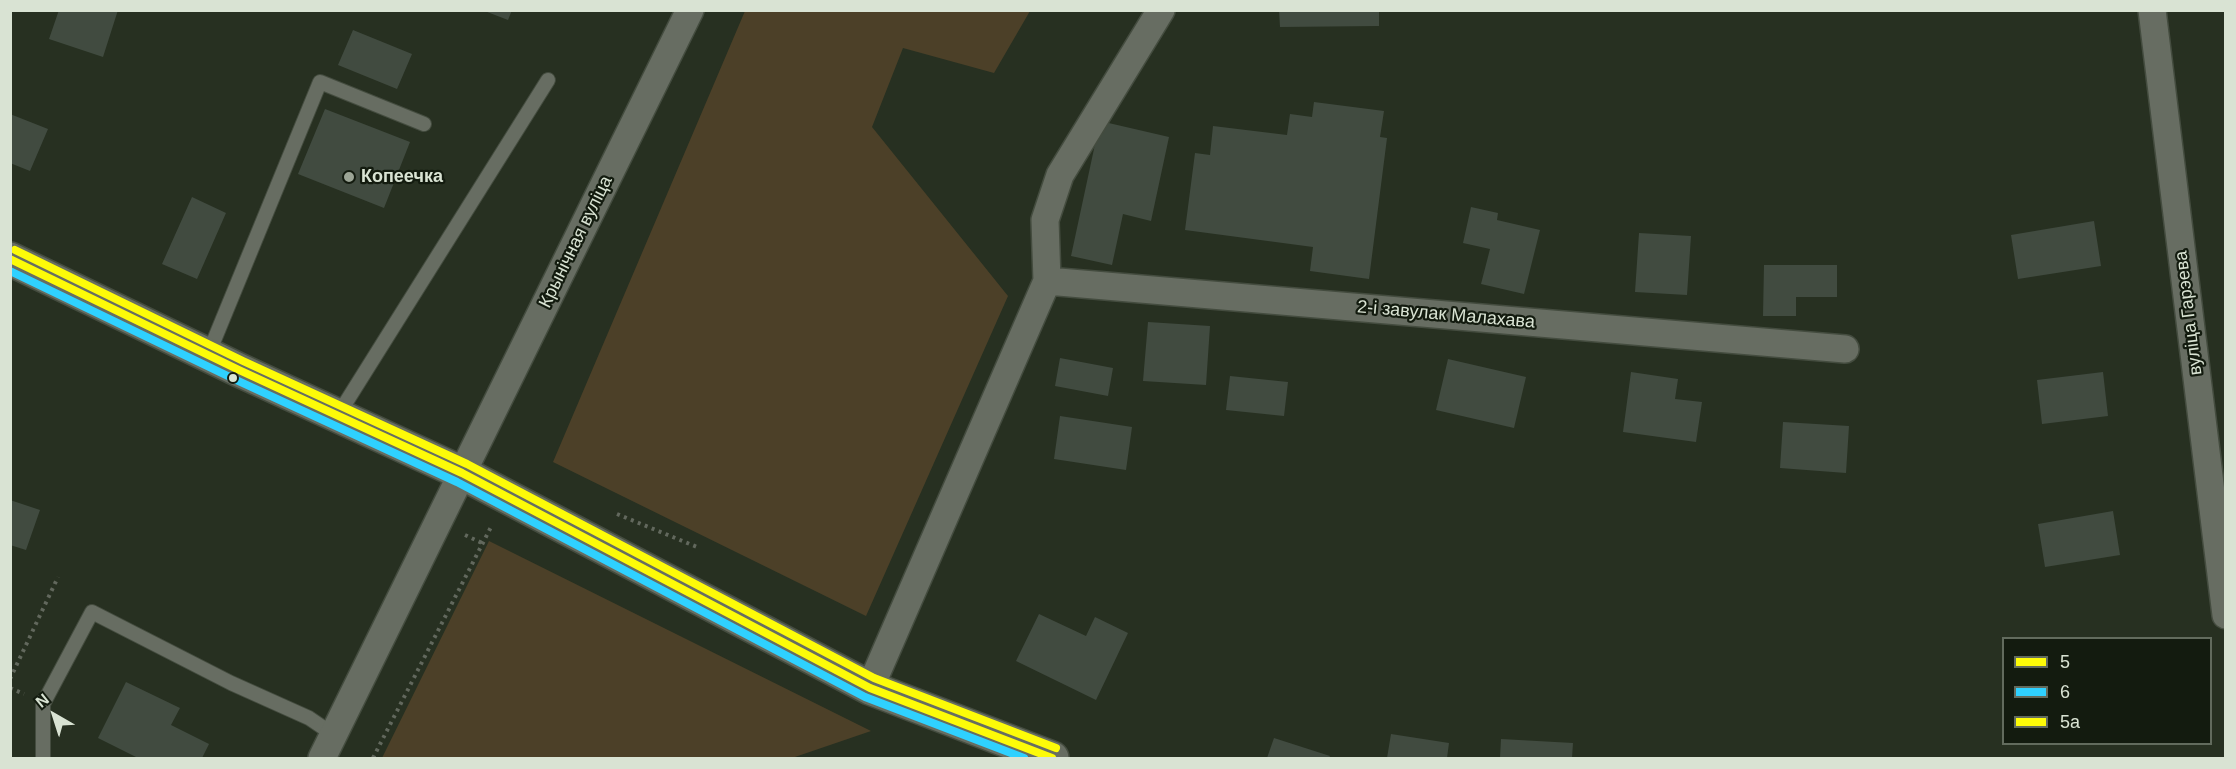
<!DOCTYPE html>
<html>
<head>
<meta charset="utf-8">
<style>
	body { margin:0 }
	#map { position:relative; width:2236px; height:769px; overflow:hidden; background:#273021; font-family:Helvetica,sans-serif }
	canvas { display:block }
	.frame { position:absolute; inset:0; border:12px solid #d9e3d3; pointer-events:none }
	.legend { position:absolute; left:2002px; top:637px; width:210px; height:108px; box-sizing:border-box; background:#131b0f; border:2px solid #626b5d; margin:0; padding:8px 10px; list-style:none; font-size:18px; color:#d9e3d3 }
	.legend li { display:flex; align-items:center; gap:12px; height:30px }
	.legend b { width:30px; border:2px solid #626b5d }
	.north { position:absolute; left:24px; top:685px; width:60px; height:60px; -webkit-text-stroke:4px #131b0f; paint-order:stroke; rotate:321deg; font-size:16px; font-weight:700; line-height:24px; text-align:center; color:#d9e3d3 }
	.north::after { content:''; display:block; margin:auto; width:21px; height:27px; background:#d9e3d3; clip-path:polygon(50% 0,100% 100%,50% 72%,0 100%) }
</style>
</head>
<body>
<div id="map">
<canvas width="2236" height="769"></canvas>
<div class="frame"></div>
<ul class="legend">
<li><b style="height:8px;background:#fdfb08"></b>5</li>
<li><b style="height:8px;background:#2fd1ff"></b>6</li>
<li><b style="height:8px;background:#fdfb08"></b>5а</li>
</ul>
<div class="north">N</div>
</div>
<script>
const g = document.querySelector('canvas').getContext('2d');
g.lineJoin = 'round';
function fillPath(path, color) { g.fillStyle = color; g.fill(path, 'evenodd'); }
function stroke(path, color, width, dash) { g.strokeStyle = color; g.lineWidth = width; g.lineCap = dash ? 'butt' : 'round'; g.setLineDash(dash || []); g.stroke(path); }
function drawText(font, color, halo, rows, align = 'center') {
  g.font = font + ' Helvetica,sans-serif'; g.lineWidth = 4.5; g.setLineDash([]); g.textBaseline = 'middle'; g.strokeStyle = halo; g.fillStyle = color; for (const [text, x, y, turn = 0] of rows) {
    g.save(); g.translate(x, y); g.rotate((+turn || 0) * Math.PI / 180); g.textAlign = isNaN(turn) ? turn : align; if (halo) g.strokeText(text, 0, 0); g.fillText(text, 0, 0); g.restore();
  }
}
const green = new Path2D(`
	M745 11H1030L994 73 903 48 872 127 1008 296 866 616 553 462Z
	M489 541 871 731 792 758H382Z`);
const building = new Path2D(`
	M59 10H118L103 57 49 39Z
	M482 10H512L508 20Z
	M1279 10H1379V26L1280 27Z
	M353 30 412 54 397 89 338 65Z
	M1314 102 1384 111 1380 137 1387 138 1369 279 1310 271 1313 247 1185 230 1195 153 1210 155 1213 126 1287 135 1290 114 1312 117Z
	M325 109 410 142 384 208 298 174Z
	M10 114 48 129 30 171 10 163Z
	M1100 121 1169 137 1151 221 1123 214 1112 265 1071 256Z
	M192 197 226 213 197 279 162 264Z
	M1471 207 1498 213 1497 220 1540 230 1524 294 1481 284 1490 249 1463 243Z
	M2094 221 2101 266 2018 279 2011 235Z
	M1639 233 1691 236 1687 295 1635 292Z
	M1764 265H1837V297H1796V316H1763Z
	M1148 322 1210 326 1206 385 1143 381Z
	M1060 358 1113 368 1108 396 1055 386Z
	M1448 359 1526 377 1514 428 1436 410Z
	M1631 372 1678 379 1675 399 1702 402 1696 442 1623 432Z
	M2103 372 2108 416 2042 424 2037 380Z
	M1230 376 1288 382 1284 416 1226 410Z
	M1060 416 1132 427 1126 470 1054 459Z
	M1783 422 1849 426 1846 473 1780 468Z
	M10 500 40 510 26 550 10 545Z
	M2113 511 2120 555 2045 567 2038 524Z
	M1039 614 1086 636 1095 617 1128 633 1096 700 1016 661Z
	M126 682 180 708 171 725 209 744 202 758H136V757L98 738Z
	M1391 734 1449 743 1447 758H1387Z
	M1274 738 1330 756 1329 758H1267Z
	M1501 739 1573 743 1572 758H1500Z`);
const path = new Path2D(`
	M617 514 697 547
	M465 535 482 543
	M10 679 58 577
	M10 688 24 694
	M373 758 491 527`);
const service = new Path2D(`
	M208 355 320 82 424 124
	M338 415 548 80
	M43 758V704L92 612 231 683 309 718 334 735`);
const minor = new Path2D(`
	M2152 10 2226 615
	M1047 281 1845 349
	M870 688 1047 281 1045 220 1060 175 1161 10
	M322 758 690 10`);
const tertiary = new Path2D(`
	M10 259 239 370 462 473 870 688 1052 758`);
const bus1 = new Path2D(`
	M10 259 239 370 462 473 870 688 1052 758`);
const bus2 = new Path2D(`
	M10 271 234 379 457 482 865 697 1024 758`);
const bus3 = new Path2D(`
	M15 250 243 361 467 464 874 678 1056 748`);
const markers = [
	[349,177,6,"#9ba495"],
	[233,378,5,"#d9e3d3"]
];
const poiNames = [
	["Копеечка",361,177]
];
const streetNames = [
	["Крынічная вуліца",576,242,-64],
	["вуліца Гарэева",2189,313,-97],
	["2-і завулак Малахава",1446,315,5]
];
fillPath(green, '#4c4028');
fillPath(building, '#414b40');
stroke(service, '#444c3f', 16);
stroke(minor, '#444c3f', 30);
stroke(tertiary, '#444c3f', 36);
stroke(path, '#62685d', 4, [3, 4.5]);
stroke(service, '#676d62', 14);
stroke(minor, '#676d62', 27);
stroke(tertiary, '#676d62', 33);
stroke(bus1, '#fdfb08', 8);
stroke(bus2, '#2fd1ff', 8);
stroke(bus3, '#fdfb08', 8);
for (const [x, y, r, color] of markers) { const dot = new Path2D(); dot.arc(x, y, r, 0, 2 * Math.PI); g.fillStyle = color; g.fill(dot); stroke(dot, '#131b0f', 2); }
drawText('bold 18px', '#d9e3d3', '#131b0f', poiNames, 'left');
drawText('18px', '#d9e3d3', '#131b0f', streetNames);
</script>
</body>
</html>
